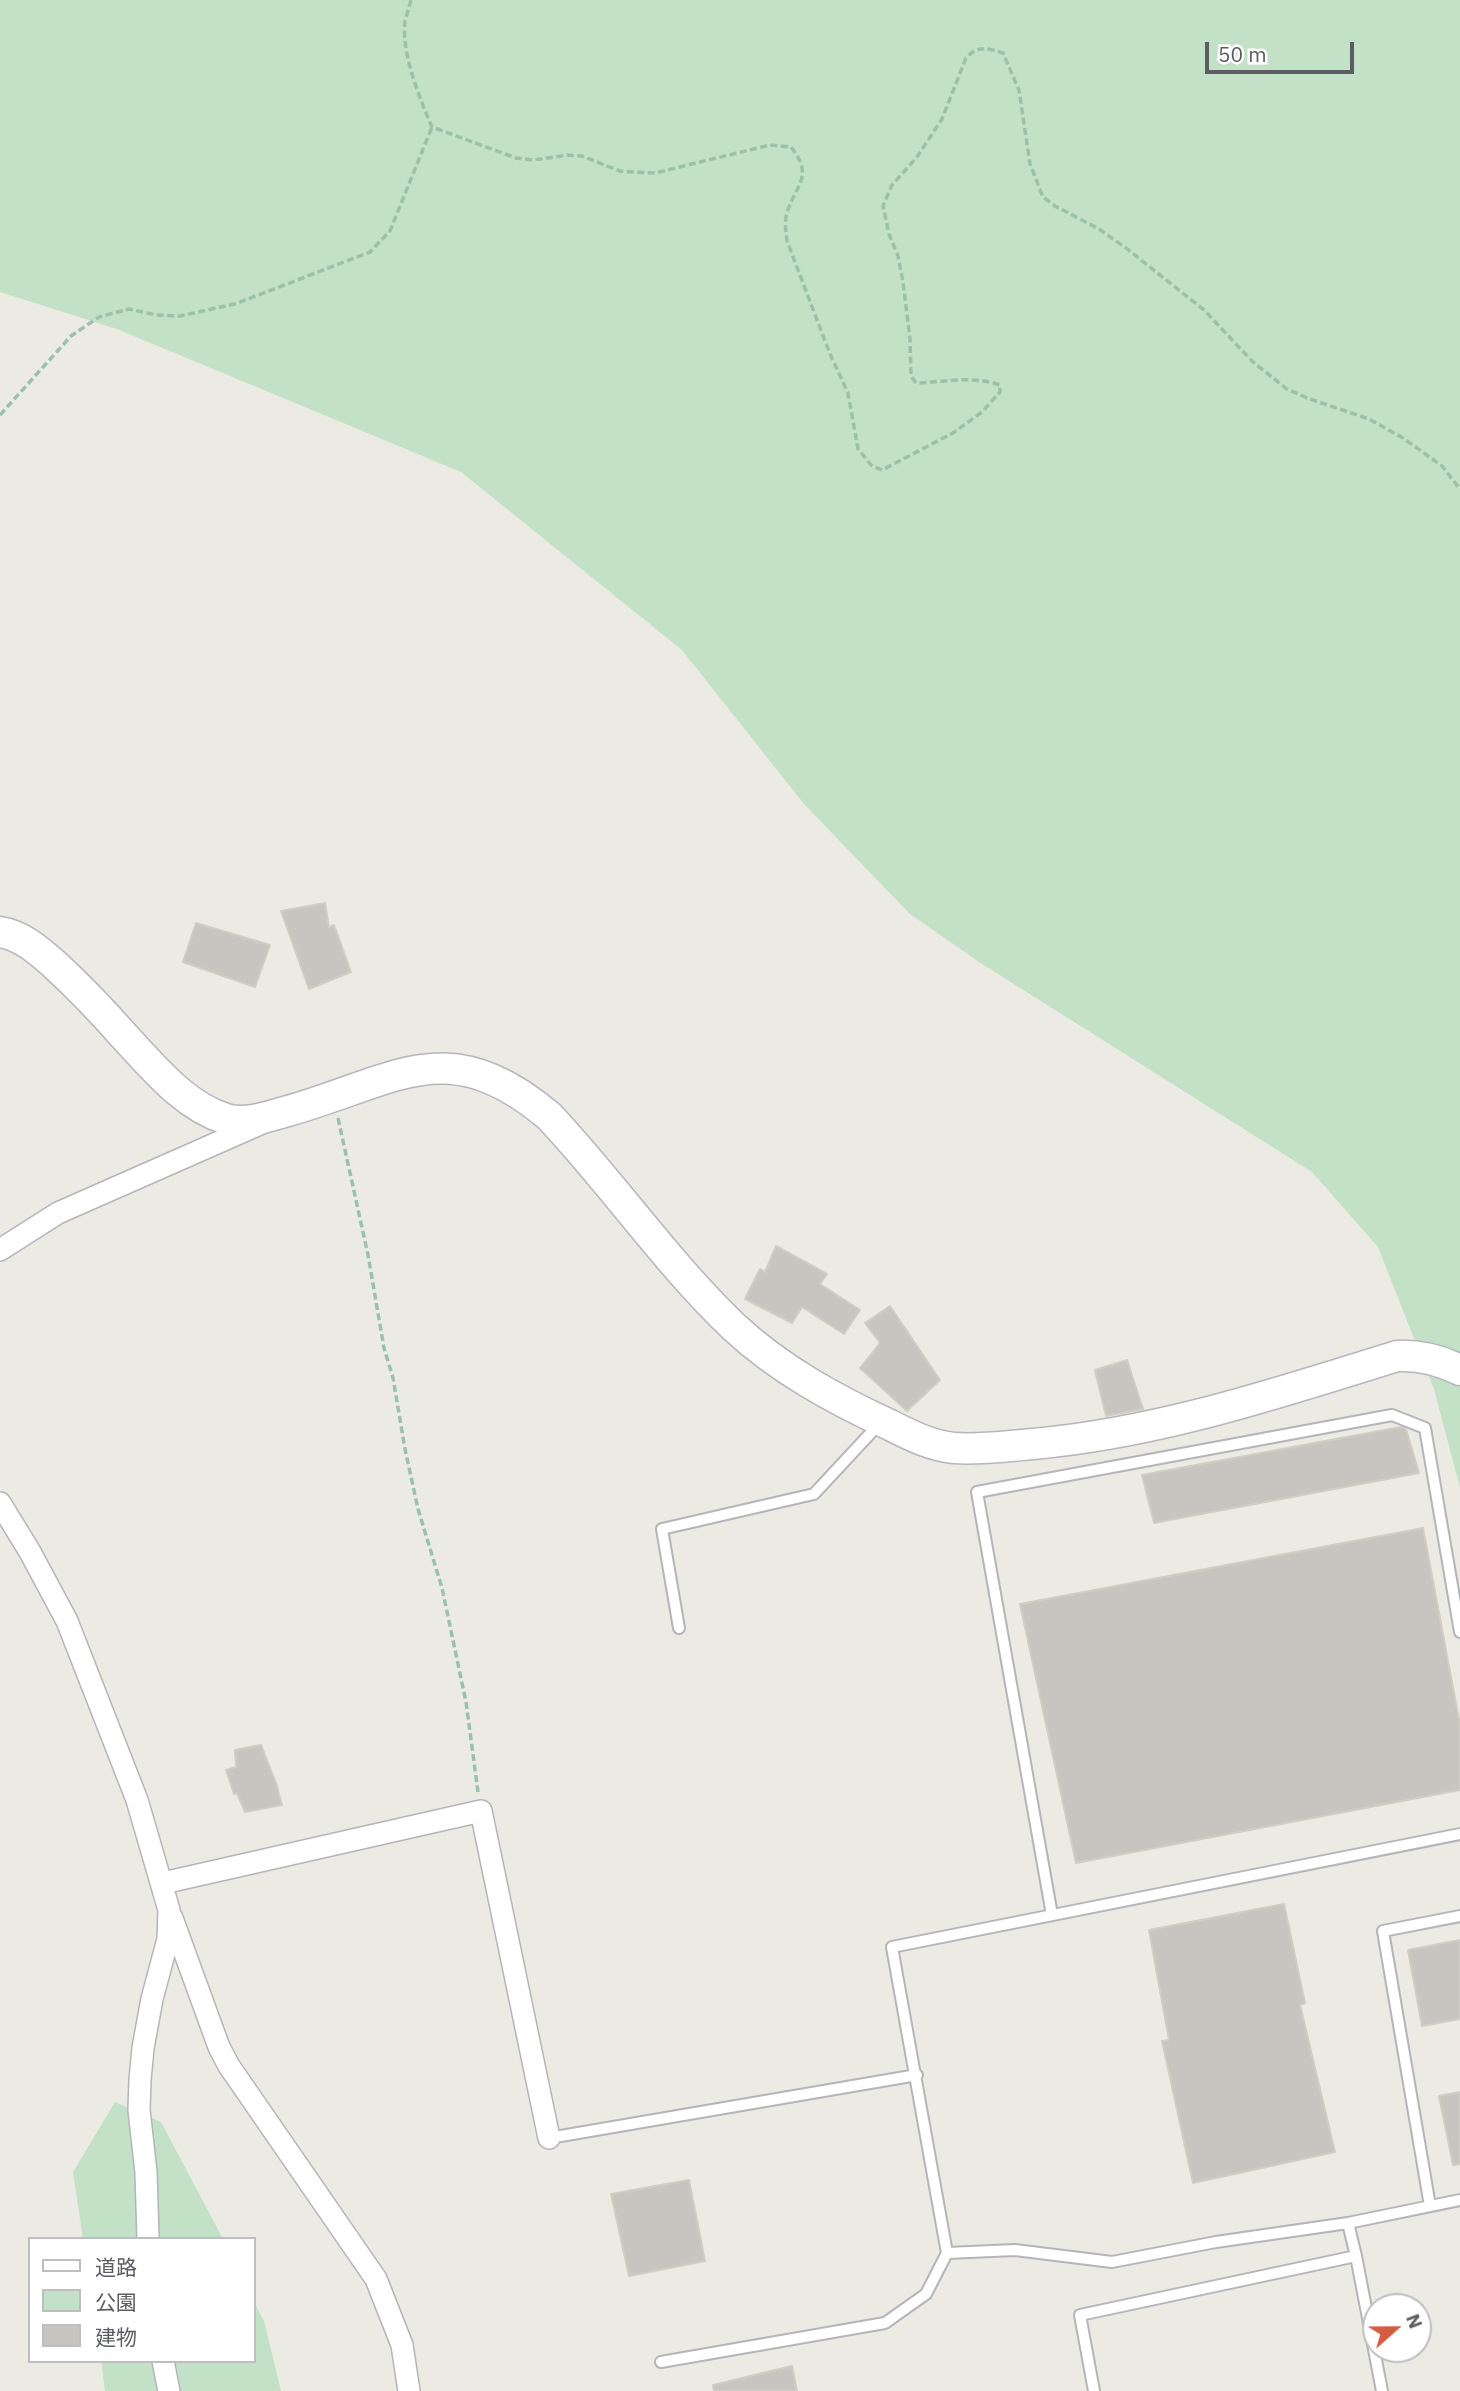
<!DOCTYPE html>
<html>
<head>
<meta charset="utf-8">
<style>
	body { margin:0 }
	#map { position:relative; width:1460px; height:2391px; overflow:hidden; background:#ecebe3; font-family:"IBM Plex Sans","Noto Sans JP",sans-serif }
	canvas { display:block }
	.legend { position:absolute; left:28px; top:2237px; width:228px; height:126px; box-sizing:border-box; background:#fff; border:2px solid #bdbec0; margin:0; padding:9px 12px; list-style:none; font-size:21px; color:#5b5d62 }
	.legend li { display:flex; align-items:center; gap:14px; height:35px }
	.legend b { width:35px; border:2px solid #bdbec0 }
	.north { position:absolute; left:1362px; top:2293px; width:70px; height:70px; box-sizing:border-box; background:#fff; border:2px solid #bdbec0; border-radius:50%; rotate:69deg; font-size:19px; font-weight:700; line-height:28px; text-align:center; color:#5b5d62 }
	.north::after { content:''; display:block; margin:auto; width:24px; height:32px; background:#d45d41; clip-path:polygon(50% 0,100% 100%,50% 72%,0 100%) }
	.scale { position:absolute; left:1205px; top:42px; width:149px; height:32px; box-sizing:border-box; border:4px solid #5b5d62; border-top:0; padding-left:9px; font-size:21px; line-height:24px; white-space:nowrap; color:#5b5d62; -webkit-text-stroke:5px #fff; paint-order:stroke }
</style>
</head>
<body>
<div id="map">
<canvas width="1460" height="2391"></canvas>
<ul class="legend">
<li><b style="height:9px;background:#fff"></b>道路</li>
<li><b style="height:19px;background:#c2e1c6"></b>公園</li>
<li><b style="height:19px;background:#c7c5c0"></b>建物</li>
</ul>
<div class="north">N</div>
<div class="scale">50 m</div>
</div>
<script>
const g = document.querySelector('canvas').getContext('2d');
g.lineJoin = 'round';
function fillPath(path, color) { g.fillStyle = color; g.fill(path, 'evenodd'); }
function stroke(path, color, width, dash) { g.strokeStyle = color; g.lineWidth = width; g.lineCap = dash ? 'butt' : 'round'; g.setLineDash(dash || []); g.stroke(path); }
const green = new Path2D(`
	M0 0H1460V1488L1434 1389 1378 1247 1312 1172 979 962 910 914 804 804 682 650 461 472 117 329 0 292Z
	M115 2102 161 2122 223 2239H83L73 2172Z
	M254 2302 264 2321 281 2391H105L101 2361H254Z`);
const building = new Path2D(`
	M325 903 329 927 334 925 351 972 309 989 281 911Z
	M196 923 270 945 255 987 183 962Z
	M776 1246 827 1274 820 1284 860 1310 844 1334 802 1307 792 1323 745 1299 760 1269 765 1272Z
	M890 1306 940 1380 907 1411 860 1368 880 1343 865 1323Z
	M1127 1360 1143 1409 1106 1416 1095 1370Z
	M1401 1427 1406 1429 1419 1473 1154 1523 1142 1475Z
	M1423 1528 1460 1725V1790L1076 1863 1020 1604Z
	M261 1745 276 1783 282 1805 245 1812 237 1793 234 1794 226 1770 236 1767 235 1750Z
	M1284 1904 1305 2003 1300 2005 1335 2152 1193 2183 1162 2041 1169 2040 1149 1930Z
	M1460 1940V2019L1422 2026 1408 1950Z
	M1460 2092V2164L1453 2165 1439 2096Z
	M689 2180 705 2261 629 2276 611 2194Z
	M792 2366 797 2391H714L713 2385Z`);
const path = new Path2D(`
	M411 0C409 7 407 14 405 21 401 53 420 99 432 127L516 158 533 160 568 155 582 156 620 171 633 172 655 173 770 145 791 147C815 177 795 185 787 213 784 223 786 231 787 241L830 354 848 393 858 449 872 466 882 470 953 433 982 412 1000 392V385C975 376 947 381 921 383H916L911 376 910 339 903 282 898 256 889 234 883 206 892 185 917 157 942 119 966 58C977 45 988 48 1003 53L1019 90 1030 164 1043 197 1055 206 1099 229 1126 248 1204 310 1253 362 1287 389 1307 398 1369 419 1403 438 1442 466 1460 489
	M0 415 71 336 99 317 129 309 156 315 180 316 235 304 370 252 390 231 432 127
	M338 1118 368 1255 384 1348 393 1378 405 1449 418 1509 442 1588 466 1702 478 1792`);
const lane = new Path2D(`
	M679 1628 662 1529 814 1494 880 1423
	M1052 1915 977 1492 1392 1415 1425 1428 1460 1632
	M549 2138 917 2075
	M1430 2206 1383 1931 1460 1916
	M1348 2223 1460 2200
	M1356 2256 1348 2223 1216 2242 1112 2262 1015 2250 947 2253 892 1947 1460 1834
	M661 2362 885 2323 926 2294 947 2253
	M1094 2391 1080 2315 1356 2256 1382 2391`);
const street = new Path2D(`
	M0 1250 58 1213 260 1124
	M0 1503 30 1552 67 1621 137 1800 169 1910 168 1939 152 1999 143 2048 140 2080 139 2110 146 2172 148 2239
	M163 1883 481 1811 549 2138
	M172 1918 219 2047 229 2066 376 2279 402 2345 409 2391
	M163 2361 169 2391`);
const secondary = new Path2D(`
	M0 932C21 935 38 950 54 964 79 987 102 1011 124 1036 153 1067 184 1106 226 1119 247 1125 269 1116 288 1111 397 1080 447 1031 549 1116 613 1184 666 1262 734 1327 779 1369 834 1399 890 1425 910 1435 931 1446 954 1448 980 1450 1007 1446 1033 1444 1158 1433 1278 1393 1397 1356 1419 1355 1440 1360 1460 1370`);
fillPath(green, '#c2e1c6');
fillPath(building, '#c7c5c0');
stroke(building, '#d0cdc2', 2);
stroke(lane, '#b3b5b9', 14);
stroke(street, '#b3b5b9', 24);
stroke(secondary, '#b5b6bc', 33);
stroke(path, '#9cc1ab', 3.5, [7, 3.5]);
stroke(lane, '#fff', 10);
stroke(street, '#fff', 21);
stroke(secondary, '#fff', 30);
</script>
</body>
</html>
